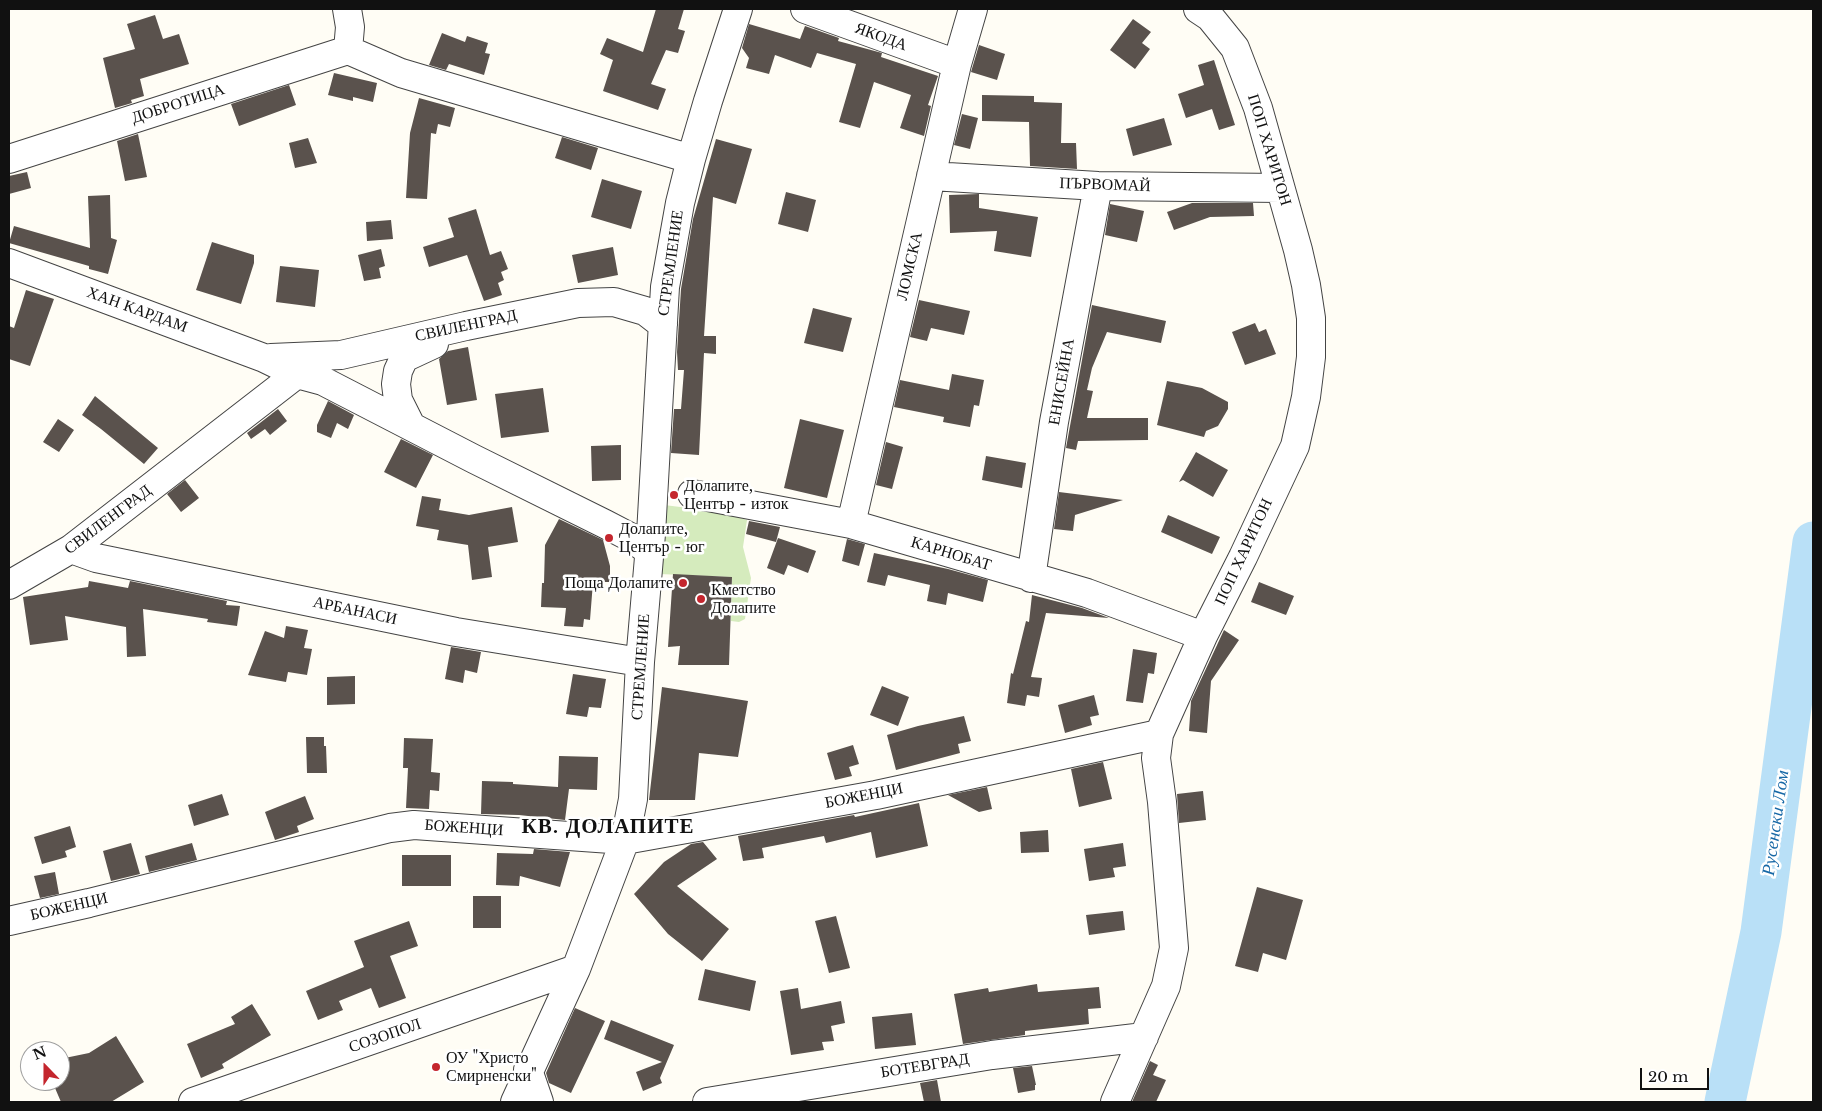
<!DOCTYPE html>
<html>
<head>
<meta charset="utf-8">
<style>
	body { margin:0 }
	#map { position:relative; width:1822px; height:1111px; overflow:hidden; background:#fffdf5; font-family:"Libre Baskerville",serif }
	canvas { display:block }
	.frame { position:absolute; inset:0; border:10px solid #111; pointer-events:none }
	.north { position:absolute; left:20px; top:1041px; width:50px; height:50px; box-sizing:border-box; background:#fff; border:1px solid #a0a0a0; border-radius:50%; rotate:338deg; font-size:14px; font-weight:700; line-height:20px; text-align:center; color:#111 }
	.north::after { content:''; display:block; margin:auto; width:18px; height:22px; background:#c4262e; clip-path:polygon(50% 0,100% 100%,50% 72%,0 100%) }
	.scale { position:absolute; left:1640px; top:1068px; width:69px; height:22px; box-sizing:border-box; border:2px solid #111; border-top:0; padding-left:6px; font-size:15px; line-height:18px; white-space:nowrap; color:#111; -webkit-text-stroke:4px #fff; paint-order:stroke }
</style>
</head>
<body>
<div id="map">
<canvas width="1822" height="1111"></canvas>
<div class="frame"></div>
<div class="north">N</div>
<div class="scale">20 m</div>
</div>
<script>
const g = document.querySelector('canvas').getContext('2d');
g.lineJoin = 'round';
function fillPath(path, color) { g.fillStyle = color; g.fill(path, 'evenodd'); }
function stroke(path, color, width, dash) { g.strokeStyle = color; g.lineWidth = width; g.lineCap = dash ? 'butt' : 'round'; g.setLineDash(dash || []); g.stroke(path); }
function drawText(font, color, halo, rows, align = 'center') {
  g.font = font + ' "Libre Baskerville",serif'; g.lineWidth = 5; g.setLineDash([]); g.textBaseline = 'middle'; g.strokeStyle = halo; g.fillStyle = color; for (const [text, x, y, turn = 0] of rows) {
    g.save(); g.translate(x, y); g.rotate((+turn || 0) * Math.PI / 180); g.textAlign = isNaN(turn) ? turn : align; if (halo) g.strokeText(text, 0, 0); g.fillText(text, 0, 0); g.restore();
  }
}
const green = new Path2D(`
	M664 505 721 512 747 520 743 547 751 578 745 619 739 622 731 621 732 577 659 574Z`);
const river = new Path2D(`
	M1725 1102 1761 932 1813 542`);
const building = new Path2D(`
	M656 9H684L678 29 685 31 678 53 666 50 651 84 666 89 658 110 603 91 613 60 600 54 607 38 643 52Z
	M155 15 163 39 179 34 189 64 140 79 144 96 131 100 132 103 115 108 103 58 135 49 127 24Z
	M1133 19 1151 32 1142 43 1150 49 1135 69 1110 50Z
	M749 24 800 39 805 26 839 38 838 41 882 53 881 57 938 76 928 105 931 106 924 136 900 128 911 95 874 82 860 128 839 122 856 64 817 53 811 68 775 55 769 74 746 68 749 58 742 48Z
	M442 33 465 42 467 36 488 43 485 53 490 54 484 75 449 64 446 70 429 65Z
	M979 45 1005 54 997 80 971 72Z
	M1214 60 1235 125 1219 130 1212 109 1186 118 1178 94 1204 85 1198 65Z
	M334 73 377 83 373 102 353 97V101L328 95Z
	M289 85 296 105 239 126 231 104Z
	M982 95 1034 96V102L1062 103 1061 143H1076L1077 169 1030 166 1029 122 982 121Z
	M419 98 455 108 450 127 438 124 436 134 431 133 427 199 406 198 410 133Z
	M962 114 978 118 970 149 954 145Z
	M1164 118 1172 145 1133 156 1126 129Z
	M138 134 147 177 125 181 117 141Z
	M562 137 598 148 591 170 555 158Z
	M308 138 317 163 295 168 289 143Z
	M716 139 752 149 736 204 713 197 704 336H716V354L704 353 699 455 671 453 674 409H681L684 370H678L677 352 681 289 693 219Z
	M27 172 31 188 9 194V176Z
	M602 179 642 191 631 229 591 217Z
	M786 192 816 200 808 232 778 224Z
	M979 194V208L1038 217 1031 257 994 251 997 231 950 233 949 195Z
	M110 195 111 238 117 240 108 274 89 269V266L9 243 14 226 90 248 88 196Z
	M1192 203H1253L1254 216 1210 217 1174 230 1167 212Z
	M1110 204 1144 211 1137 242 1105 235Z
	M476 209 490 255 501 251 508 269 501 272 504 280 498 283 502 295 484 301 467 255 429 267 423 247 454 237 448 218Z
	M391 220 393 239 367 241 366 222Z
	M212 242 254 255V263L241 304 196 290Z
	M613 247 618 275 578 283 572 255Z
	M381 249 385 266 379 268 381 278 364 281 358 255Z
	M280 266 319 270 315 307 276 302Z
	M26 290 54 299 30 366 9 359V326L14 328Z
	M919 300 970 311 964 335 931 328 927 341 910 337Z
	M1092 305 1166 321 1161 343 1107 332 1092 368 1087 390 1093 391 1087 418H1148V440L1078 441 1076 450 1066 448Z
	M813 308 852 318 843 352 804 343Z
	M1255 323 1259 332 1266 329 1276 354 1245 365 1232 332Z
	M468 347 477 400 447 405 439 359 448 351Z
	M952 374 984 380 979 406 974 405 970 427 943 422 944 417 894 407 900 380 949 390Z
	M1167 381 1202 388 1228 402V409L1218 426 1206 431 1204 437 1157 425Z
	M543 388 549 432 501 438 495 394Z
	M95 396 158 448 144 464 101 429 82 415Z
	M328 401 354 415 348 429 337 423 331 438 317 432V425Z
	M278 409 287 421 270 435 265 429 251 439 247 433Z
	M58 419 74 430 59 452 43 442Z
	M800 419 844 430 827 498 784 488Z
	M401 439 433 455 416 488 384 472Z
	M886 442 903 447 892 489 876 485Z
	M621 445V480L592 481 591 446Z
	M1196 452 1228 470 1213 497 1183 480 1179 482Z
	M986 456 1026 463 1022 488 982 480Z
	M185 480 199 498 181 512 167 494Z
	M1059 492 1123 500 1075 515 1073 531 1054 529Z
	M422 496 441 499 439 510 469 515 512 507 518 542 488 547 492 577 472 580 468 545 437 540 439 530 416 526Z
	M1168 515 1220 537 1212 554 1161 532Z
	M559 519 603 540 610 566V582H593L590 620 584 619 583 627 564 626 566 608 541 607 542 583H544L545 545Z
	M749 521 780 527 776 542 746 534Z
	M778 538 816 551 808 573 788 565 784 575 767 568Z
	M847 539 865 544 859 566 842 561Z
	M874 553 948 569 988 580 983 602 948 593 946 605 927 601 930 585 888 575 885 586 867 582Z
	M673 574 732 577 729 665H678L680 646 668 647Z
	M89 581 128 588 130 581 227 601 226 605 240 606 237 626 207 622 208 619 143 609 146 656 127 657 126 627 65 616 68 640 30 645 23 597 88 587Z
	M1259 582 1294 596 1286 615 1251 602Z
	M1032 595 1082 608 1109 618 1046 613 1031 677 1042 678 1039 697 1027 695 1025 706 1007 703 1011 673 1013 674 1026 621 1029 622Z
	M286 626 308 630 304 648 312 649 307 675 288 672 286 682 248 675 265 631 284 638Z
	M1224 630 1239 640 1211 681 1207 733 1189 731 1191 701Z
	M451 647 481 652 477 673 465 670 463 683 445 679Z
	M1133 649 1157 653 1154 674 1148 673 1143 703 1126 701Z
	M573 674 606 679 601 708 589 707 587 717 566 714Z
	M355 676V704L327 705V677Z
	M882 686 909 697 898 726 870 715Z
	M662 687 748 701 738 757 699 753 695 800H649Z
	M1094 695 1099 715 1090 717 1092 725 1065 733 1058 705Z
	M964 716 971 741 958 744 960 753 896 770 887 735 918 726Z
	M306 737H324V746H326L327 773H307Z
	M404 738 433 739 431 772 440 773 439 791 430 790 429 809 406 808 408 768H403Z
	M853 745 859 764 849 767 852 776 835 780 827 753Z
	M559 756 598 757 597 790 569 789 565 820 519 815 481 814 482 781 513 782V784L558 787Z
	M1103 762 1112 799 1079 807 1071 769Z
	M987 787 992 809 979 812 948 795Z
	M1203 791 1206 820 1179 823 1177 794Z
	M222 794 229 815 194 826 188 805Z
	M305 796 314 819 297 826 299 832 275 840 265 812Z
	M919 803 928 846 876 858 871 832 826 843 824 836 762 848 764 858 743 861 738 836 854 815 855 817Z
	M70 826 76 847 65 851 67 857 42 864 34 837Z
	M1048 830 1049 852 1021 853 1020 832Z
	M703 842 717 859 677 886 729 929 702 961 668 934 634 894 664 862 691 844Z
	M131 843 140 874 111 881 103 851Z
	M192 843 197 860 149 872 145 856Z
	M1123 843 1126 866 1113 868 1115 877 1089 881 1084 849Z
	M534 849 570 852 560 887 520 876 519 886 496 885 497 853 533 854Z
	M402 855H451V886H402Z
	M55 872 59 894 40 898 34 876Z
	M1257 887 1303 900 1286 960 1263 953 1258 972 1235 966Z
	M473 896H501V928H473Z
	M1123 911 1125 930 1089 935 1086 915Z
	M836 916 850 968 829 973 815 921Z
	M409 921 418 946 390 956 406 998 379 1008 371 988 339 1001 343 1010 318 1020 306 991 364 967 354 941Z
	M705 969 756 981 750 1011 698 1000Z
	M1037 984 1038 992 1099 987 1101 1008 1088 1009 1089 1024 1025 1031V1035L963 1044 954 994 988 988 989 992Z
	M798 988 801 1009 841 1001 845 1023 831 1026 834 1041 822 1042 824 1050 791 1055 780 991Z
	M252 1004 271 1035 222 1064 224 1068 201 1078 187 1044 235 1024 231 1017Z
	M575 1008 605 1021 571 1093 549 1083 546 1073Z
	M912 1013 916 1045 875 1049 872 1017Z
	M611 1020 674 1045 660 1078 662 1083 643 1091 636 1072 662 1062 604 1039Z
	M116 1036 144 1082 111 1102H61L52 1081H60V1059L89 1053Z
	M1150 1061 1158 1065 1153 1075 1166 1080 1156 1102H1132Z
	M1032 1066 1036 1085H1035V1090L1018 1093 1013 1068Z
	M937 1080 941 1102H924L920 1083Z`);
const minor = new Path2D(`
	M347 9 350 27 348 50
	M805 9 957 64
	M348 50 401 73 691 159
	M9 159 348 50
	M931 176 1098 186 1280 188
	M9 263 264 358 297 374 323 381 474 459 605 524 630 537 649 551
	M271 358 341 355 466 326 578 303 614 302 645 311 663 325
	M411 426 398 400 396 384 398 371 404 358 434 344
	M692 494 851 524 1087 593 1203 636
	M851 524 957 64 973 9
	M71 549 96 558 456 632 640 662
	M1031 578 1054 422 1098 186
	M9 585 71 549 297 374
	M9 921 89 903 390 828 414 825 625 840 876 795 1159 734
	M528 1070 539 1102
	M193 1102 576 969
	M515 1102 576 969 625 840 633 799 640 662 651 534 665 287 680 203 691 159 708 101 738 9
	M707 1102 992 1055 1144 1037
	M1115 1102 1166 986 1174 948 1162 802 1156 758 1159 734 1203 636 1243 557 1295 446 1306 397 1311 357V318L1306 285 1298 250 1258 108 1235 48 1210 17 1198 9`);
const markers = [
	[674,495,5,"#c4262e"],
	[609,538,5,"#c4262e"],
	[683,583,5,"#c4262e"],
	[701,599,5,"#c4262e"],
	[436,1067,5,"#c4262e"]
];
const streetNames = [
	["ЯКОДА",881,37,20],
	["ДОБРОТИЦА",178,104,-18],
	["ПОП ХАРИТОН",1269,150,73],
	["ПЪРВОМАЙ",1105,185,2],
	["СТРЕМЛЕНИЕ",671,263,-82],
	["ЛОМСКА",910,266,-77],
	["ХАН КАРДАМ",137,310,20],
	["СВИЛЕНГРАД",466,326,-12],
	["ЕНИСЕЙНА",1062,382,-80],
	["СВИЛЕНГРАД",108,520,-37],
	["ПОП ХАРИТОН",1244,552,-65],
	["КАРНОБАТ",951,554,17],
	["АРБАНАСИ",355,611,12],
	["СТРЕМЛЕНИЕ",641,667,-86],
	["БОЖЕНЦИ",864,796,-11],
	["БОЖЕНЦИ",464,828,4],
	["БОЖЕНЦИ",69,907,-13],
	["СОЗОПОЛ",385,1036,-19],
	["БОТЕВГРАД",925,1066,-9]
];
const poiNames = [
	["Долапите,",684,486],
	["Център - изток",684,504],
	["Долапите,",619,529],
	["Център - юг",619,547],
	["Поща Долапите",673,583,"right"],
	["Кметство",711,590],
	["Долапите",711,608],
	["ОУ \"Христо",446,1058],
	["Смирненски\"",446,1076]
];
const waterNames = [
	["Русенски Лом",1776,823,-82]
];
const districtNames = [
	["КВ. ДОЛАПИТЕ",608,827]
];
fillPath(green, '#d5ebbd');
stroke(river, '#b9e0f7', 41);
fillPath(building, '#5a524d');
stroke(minor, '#444', 30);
stroke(minor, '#fff', 28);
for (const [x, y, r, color] of markers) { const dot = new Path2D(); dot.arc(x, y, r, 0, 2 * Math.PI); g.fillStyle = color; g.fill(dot); stroke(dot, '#fff', 2); }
drawText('16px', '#111', '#fff', streetNames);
drawText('16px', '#111', '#fff', poiNames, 'left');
drawText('italic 18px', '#1768a6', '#fff', waterNames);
g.letterSpacing = '1px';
drawText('bold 21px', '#111', '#fff', districtNames);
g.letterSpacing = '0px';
</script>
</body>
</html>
